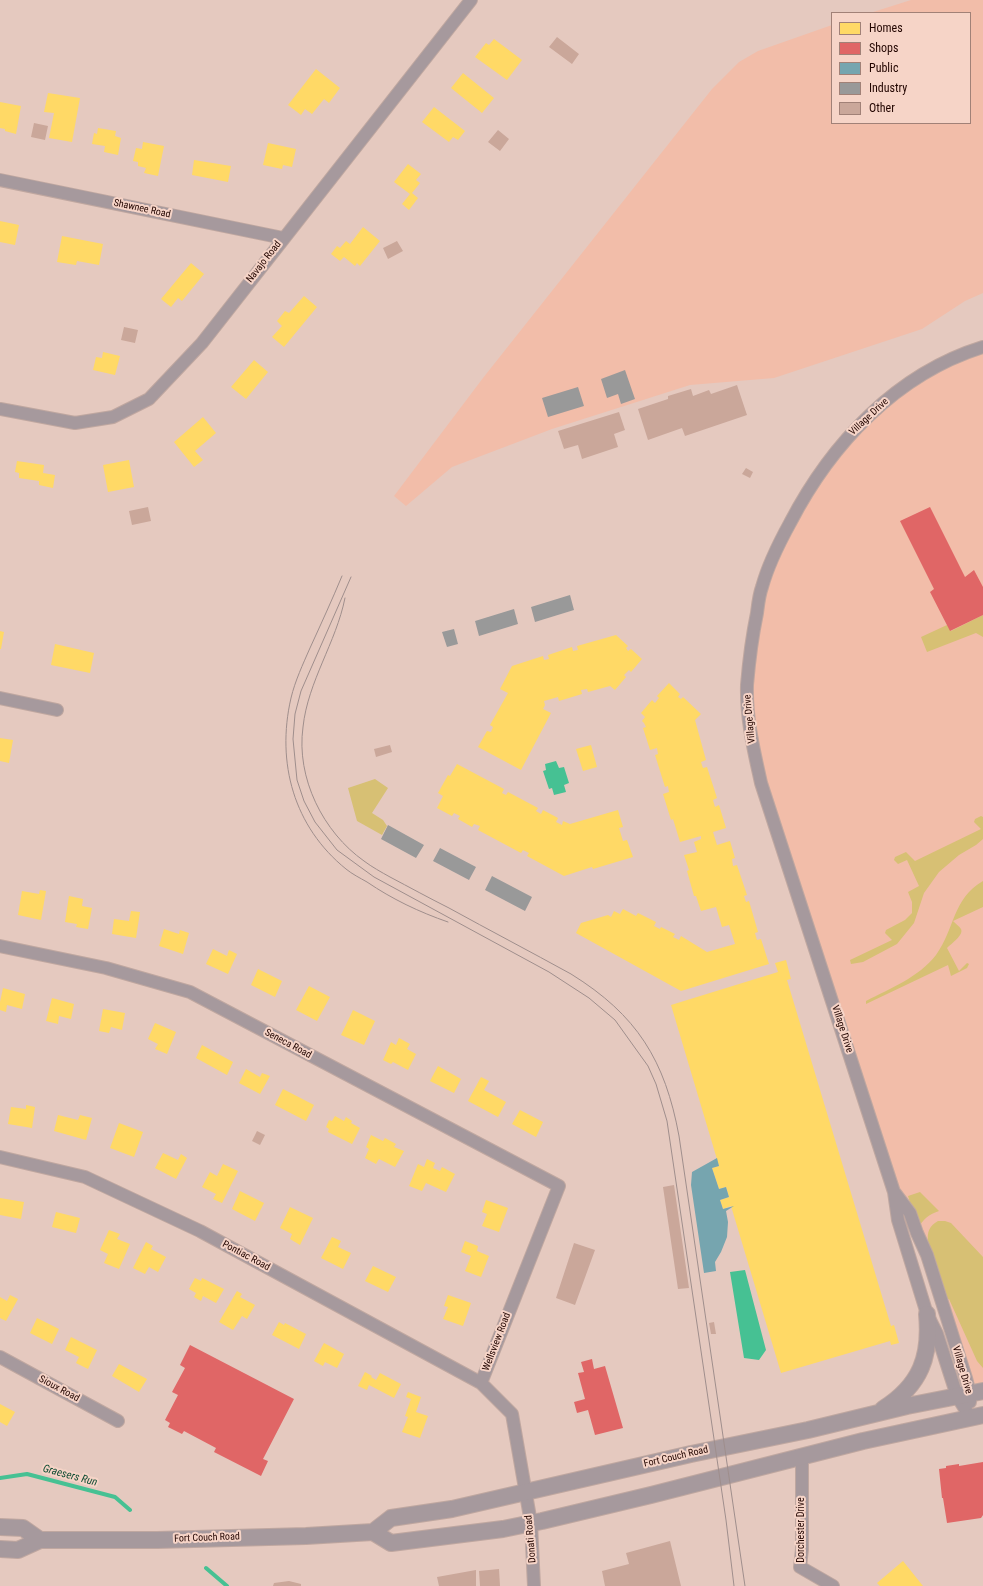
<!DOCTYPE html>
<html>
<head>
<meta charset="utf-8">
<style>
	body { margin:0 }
	#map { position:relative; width:983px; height:1586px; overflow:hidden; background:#e5c9bf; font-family:"Roboto Condensed",sans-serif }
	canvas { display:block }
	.legend { position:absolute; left:831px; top:12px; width:140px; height:112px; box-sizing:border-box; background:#f6d4c7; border:1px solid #a18177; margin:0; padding:5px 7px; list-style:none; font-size:12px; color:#220500 }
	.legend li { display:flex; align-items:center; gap:8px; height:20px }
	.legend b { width:20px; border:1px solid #a18177 }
</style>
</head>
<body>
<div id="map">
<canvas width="983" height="1586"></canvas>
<ul class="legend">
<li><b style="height:11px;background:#ffd966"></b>Homes</li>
<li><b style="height:11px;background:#e06666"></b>Shops</li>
<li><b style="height:11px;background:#76a5af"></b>Public</li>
<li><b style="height:11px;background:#999"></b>Industry</li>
<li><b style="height:11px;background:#caa79a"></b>Other</li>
</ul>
</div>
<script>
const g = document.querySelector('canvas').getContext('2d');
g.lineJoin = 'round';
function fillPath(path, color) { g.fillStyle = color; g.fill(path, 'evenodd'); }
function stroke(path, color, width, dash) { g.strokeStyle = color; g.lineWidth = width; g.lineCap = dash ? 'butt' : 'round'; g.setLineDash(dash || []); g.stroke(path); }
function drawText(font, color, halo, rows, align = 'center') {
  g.font = font + ' "Roboto Condensed",sans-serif'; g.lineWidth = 4; g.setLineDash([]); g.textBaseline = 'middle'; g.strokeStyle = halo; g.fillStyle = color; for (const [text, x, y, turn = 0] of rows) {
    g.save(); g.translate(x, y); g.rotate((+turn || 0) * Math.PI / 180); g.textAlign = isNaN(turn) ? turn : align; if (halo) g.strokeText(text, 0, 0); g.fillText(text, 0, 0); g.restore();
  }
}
const built = new Path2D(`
	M911 0H983V293L965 301 922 329 774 378 690 385 552 429 452 467 406 506 394 496 483 378 712 89 739 62 758 51 832 25V123H970V13H870Z
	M983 347V1391L970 1394 946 1317 878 1143 761 783 747 687 762 587 820 472 912 380Z`);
const green = new Path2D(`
	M983 615V637L976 633 927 652 921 637 947 625 951 631Z
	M375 779 388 788 372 813 383 820 387 826 382 835 357 821 348 788Z
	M981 816 983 817V839L976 845 959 855 939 872 924 893 914 923 897 944 863 962 851 964 850 960 892 940 885 933 886 930 905 920 912 913V902L908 892 919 886 907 860 898 864 894 860 895 857 906 852 915 861 981 829 974 822 975 819Z
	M983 881V907L953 921C955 923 959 926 961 929 964 935 951 944 947 948L959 971 967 963 969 964 967 968 951 976 948 965 866 1004V1001C891 988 919 977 936 955 955 929 952 899 983 881Z
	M920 1192 939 1211C928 1215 923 1219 918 1229L908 1196Z
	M938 1221H945L951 1223 983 1257V1368L977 1361 949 1299 946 1300 928 1242C927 1232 929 1226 938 1221Z`);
const water = new Path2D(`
	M556 761 559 768 564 767 569 783 564 785 566 792 554 795 552 788 549 789 543 771 546 770 545 764Z
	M745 1270 766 1350 759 1360 744 1358 730 1272Z`);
const homes = new Path2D(`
	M494 39 522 60 507 80 475 57 486 43 489 45Z
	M316 69 340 88 329 103 324 99 312 114 305 109 301 115 288 105Z
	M463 73 494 98 482 113 451 88Z
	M48 93 80 98 72 142 49 138 54 113 44 112Z
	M0 102 21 106 16 134 5 131V129L0 128Z
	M434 107 465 131 458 140 453 137 449 142 422 122Z
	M98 128 116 131 115 136 121 138 118 155 104 152 105 146 92 144 94 133 97 134Z
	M143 142 164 146 158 176 144 173 146 168 138 166V162L133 161 136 148 142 149Z
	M268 143 296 149 292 167 283 165 282 169 263 165Z
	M194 160 231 166 228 182 192 175Z
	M408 164 421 174 416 180 420 183 412 193 418 198 409 210 402 204 410 194 394 182Z
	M0 221 19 225 15 245 0 242Z
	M363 227 380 241 360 266 357 263 355 266 344 257 340 261 331 254 337 246 340 248 346 241 350 244Z
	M62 236 103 244 99 265 77 261 76 265 57 262Z
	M191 263 204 274 182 301 178 298 171 307 161 299Z
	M304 296 317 307 284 347 272 337 282 326 277 321 285 311 289 313Z
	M103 352 120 356 115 375 93 370 96 357 102 358Z
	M254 360 268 372 246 399 231 387Z
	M203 417 216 433 195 451 203 460 194 467 174 442Z
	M129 460 134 487 108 492 103 465Z
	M17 461 44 465 43 473 55 475 53 488 39 485V481L19 478V473L15 472Z
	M0 631 4 632 1 649H0Z
	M616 635 628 646 626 648 628 651 631 649 642 659 631 672 629 670 624 675 626 677 615 690 610 686 588 692 587 689 581 690 582 694 559 701 558 697 544 701 545 705 543 709 551 713 521 770 478 747 487 731 491 732 493 727 490 725 508 693 500 689 512 666 543 656 544 660 549 659 548 655 572 647 573 651 578 650 577 646Z
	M55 644 94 653 90 673 51 665Z
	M669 683 680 694 678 697 681 699 683 697 701 714 695 720 706 760 701 762 703 768 707 767 717 798 713 800 715 807 719 805 726 828 713 832 717 845 730 841 735 858 732 859 733 866 737 865 747 895 744 896 746 902 749 901 758 932 755 933 757 940 761 939 769 964 681 991 576 933 581 923 608 915 611 917 614 911 620 914 623 909 636 916 638 913 656 922 654 926 660 929 661 927 675 934 673 937 679 940 681 936 707 952 735 944 729 925 722 927 716 907 701 911 696 896H694L687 871 689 870 684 855 697 852 694 842 701 839V836L680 842 673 819 671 820 663 794 669 792 668 786 665 787 655 755 658 754 657 748 650 750 643 728 646 727 644 723 642 721 645 717 641 713 652 700 655 703 659 698 657 696Z
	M0 738 13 740 9 763 0 761Z
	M591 745 597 767 583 771 576 749Z
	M457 764 504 789 502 793 506 795 508 792 538 808 536 811 541 814 543 810 558 818 556 822 562 825 563 821 570 824 618 810 623 827 619 828 623 841 627 840 633 857 593 869 592 867 564 876 527 856 529 853 523 850 521 853 478 830 480 826 474 824 472 827 458 819 460 816 454 813 452 816 437 808 443 796 438 793 448 775 450 776Z
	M40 890 46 891 41 920 18 915 22 891 39 894Z
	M69 896 83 899 82 906 92 908 88 929 76 927 77 924 65 922Z
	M131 911 140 912 136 938 112 934 114 919 129 921Z
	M164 929 179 934 180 930 189 933 183 954 159 946Z
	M213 949 227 956 229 950 237 954 228 974 206 964Z
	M786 960 791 979 787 980 891 1326 894 1325 899 1343 891 1345 890 1341 781 1373 731 1206 723 1209 720 1200 729 1197 726 1187 719 1189 712 1168 719 1166 671 1005 778 972 775 963Z
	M258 969 282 981 275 997 251 985Z
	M309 986 330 997 317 1021 296 1010Z
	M3 988 25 994 22 1009 7 1005 6 1012 0 1010V1002Z
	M52 998 74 1004 71 1019 59 1016 58 1024 46 1021Z
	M103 1009 125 1013 122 1030 111 1027 109 1033 99 1031Z
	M353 1010 375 1021 364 1045 341 1035Z
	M155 1023 176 1032 167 1054 155 1049 158 1044 148 1039Z
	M399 1038 410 1044 407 1049 416 1054 408 1070 393 1062 391 1064 383 1060 391 1042 396 1045Z
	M202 1045 233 1062 227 1075 196 1058Z
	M438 1066 461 1079 454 1093 430 1081Z
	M246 1069 260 1077 262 1073 270 1076 260 1094 239 1083Z
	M481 1077 489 1081 484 1090 506 1102 498 1117 468 1101Z
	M283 1089 314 1105 306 1121 275 1105Z
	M26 1105 35 1107 32 1128 8 1124 11 1107 26 1109Z
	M520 1110 543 1122 536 1137 512 1124Z
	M58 1115 78 1120 80 1115 92 1118 86 1140 54 1131Z
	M335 1116 344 1121 346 1117 352 1121 351 1123 360 1128 352 1144 328 1132 329 1129 326 1127 329 1120 332 1121Z
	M119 1123 143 1132 134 1157 110 1148Z
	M371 1135 383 1141 385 1138 396 1144 394 1147 404 1151 395 1167 379 1159 376 1164 365 1158 369 1149 366 1147Z
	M163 1153 178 1160 181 1154 187 1158 176 1179 155 1168Z
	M427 1159 435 1163 433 1168 440 1171 442 1167 455 1174 446 1192 426 1183 422 1191 409 1186 418 1164 424 1167Z
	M223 1164 238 1171 222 1203 213 1199 216 1194 202 1187 210 1172 217 1176Z
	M240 1191 264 1203 255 1221 232 1209Z
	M0 1198 24 1202 21 1219 0 1215Z
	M486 1200 508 1208 499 1232 482 1226 487 1214 482 1212Z
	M290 1207 313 1218 300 1245 290 1239 292 1234 280 1228Z
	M56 1212 80 1218 76 1233 52 1227Z
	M109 1230 120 1234 117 1239 130 1244 119 1269 104 1263 108 1254 100 1250Z
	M332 1237 341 1241 338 1247 351 1253 343 1269 321 1258Z
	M465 1241 478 1246 477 1251 489 1256 481 1277 465 1271 471 1256 461 1252Z
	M146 1242 153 1246 151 1249 166 1257 158 1272 149 1267 145 1274 133 1268Z
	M373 1266 396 1277 388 1292 365 1281Z
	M195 1278 201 1281 202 1278 224 1289 216 1303 203 1296 201 1301 194 1297 196 1293 189 1289Z
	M237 1291 242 1294 240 1297 255 1305 247 1319 242 1316 233 1330 219 1322Z
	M10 1295 18 1299 6 1321 0 1318V1297L7 1301Z
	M448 1295 471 1303 463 1326 443 1319 448 1307 444 1306Z
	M37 1318 59 1329 52 1344 30 1333Z
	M279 1322 284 1325 285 1323 306 1334 299 1349 272 1335Z
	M71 1337 97 1350 88 1369 76 1363 79 1357 65 1350Z
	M324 1343 344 1354 337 1368 325 1362 323 1366 314 1361Z
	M119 1364 147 1379 139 1392 112 1376Z
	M365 1372 372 1376 371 1377 376 1380 380 1373 401 1384 394 1398 369 1385 367 1390 358 1386Z
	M408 1392 421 1397 416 1412 428 1416 420 1438 402 1432 408 1417 405 1416 411 1399 406 1397Z
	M0 1404 15 1412 7 1426 0 1422Z
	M903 1561 923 1586H880L877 1583Z`);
const shops = new Path2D(`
	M930 507 965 577 974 570 983 587V615L950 631 930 592 934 589 900 521Z
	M190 1345 294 1399 263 1459 268 1461 261 1476 214 1452 216 1448 184 1431 182 1434 168 1427 170 1423 165 1420 178 1395 172 1392 185 1368 180 1365Z
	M592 1359 594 1369 605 1366 623 1428 595 1435 588 1410 577 1413 574 1402 585 1399 578 1373 584 1372 581 1362Z
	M983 1462V1515L981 1518 947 1523 943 1498H942L939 1469 946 1468V1466L959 1464V1466Z`);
const public = new Path2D(`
	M717 1158 719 1166 712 1168 719 1189 726 1187 729 1197 720 1200 723 1209 734 1206 726 1211 728 1222 727 1237 721 1252 715 1262 716 1271 704 1273 691 1185 692 1172Z`);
const industry = new Path2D(`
	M625 370 635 399 621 404 618 394 607 398 601 379Z
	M578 387 584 406 548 417 542 398Z
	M570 595 574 610 535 622 531 607Z
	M514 609 518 624 479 636 475 621Z
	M454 629 458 644 447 647 442 632Z
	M388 825 424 845 416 858 381 839Z
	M440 848 476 867 469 880 433 861Z
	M492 876 532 897 525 911 485 890Z`);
const stream = new Path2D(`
	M0 1478 27 1474 115 1497 130 1510
	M206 1568 227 1586`);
const building = new Path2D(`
	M557 37 579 54 572 64 549 47Z
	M34 123 48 126 45 140 31 137Z
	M498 130 509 139 500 151 488 142Z
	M397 241 403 251 388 259 383 248Z
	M124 327 138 330 135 343 121 340Z
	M737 385 747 415 685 436 682 428 648 440 638 409 668 399V396L691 389 693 396 709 390 711 394Z
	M619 412 625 430 614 434 618 447 582 459 578 445 564 449 558 431Z
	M746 468 753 472 750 478 742 474Z
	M148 507 151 521 132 525 129 511Z
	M390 745 392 752 376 757 374 749Z
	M257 1131 265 1135 260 1145 252 1141Z
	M674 1185 689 1288 678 1289 663 1187Z
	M574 1243 595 1250 575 1305 556 1298Z
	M714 1322 716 1334H711L709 1323Z
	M670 1541 681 1586H605L602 1571 629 1564 626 1553Z
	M499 1569 500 1586H480L479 1571Z
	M476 1570V1586H439L437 1577Z
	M289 1581 301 1584V1586H273L274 1583Z`);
const minor = new Path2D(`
	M0 180 283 238
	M0 409 75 423 113 417 149 399 202 343 471 0
	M0 698 57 710
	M0 946 106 968 190 992 559 1186 481 1383
	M0 1157 85 1177 200 1231 481 1383 512 1414 531 1523 534 1586
	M895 1193 910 1213 917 1233 927 1255 966 1378 970 1394V1402
	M0 1357 118 1421
	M970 1417 957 1396 937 1334 927 1314 898 1220 894 1192 761 783C754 751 746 719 747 685 749 661 752 637 757 613 758 605 759 595 762 587 768 565 779 543 790 523 831 444 896 374 983 347
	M802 1456V1549L800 1567 833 1586`);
const tertiary = new Path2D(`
	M883 1409C921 1385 931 1356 927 1314
	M0 1527 23 1528 40 1540
	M373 1532 391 1543 503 1529 542 1521 651 1495 863 1441 983 1415
	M0 1549 18 1550 40 1540H157L306 1536 373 1532 391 1518 452 1509 691 1454 808 1430 907 1406 983 1391`);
const tram = new Path2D(`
	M342 576C332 600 321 624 310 648 303 664 295 681 291 698 276 763 294 827 346 869 352 874 360 878 367 882 392 899 419 912 448 922
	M351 577 301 691 295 714 293 739 297 780 304 801 315 822 337 850 374 877 549 972 589 998 615 1020 648 1066 656 1084 667 1121 726 1520 734 1586
	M345 598C336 643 308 681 303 727 296 778 323 832 364 861 372 867 381 872 390 877 409 887 429 898 449 908 489 930 531 952 571 974 637 1015 665 1060 679 1136L745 1586`);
const streetNames = [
	["Shawnee Road",142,209,12],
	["Navajo Road",264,262,-52],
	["Village Drive",869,417,-43],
	["Village Drive",750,719,-95],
	["Village Drive",842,1029,72],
	["Seneca Road",288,1044,28],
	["Pontiac Road",246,1256,28],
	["Wellsview Road",497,1342,-69],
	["Village Drive",962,1370,74],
	["Sioux Road",59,1389,28],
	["Fort Couch Road",676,1457,-13],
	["Dorchester Drive",801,1530,-90],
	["Fort Couch Road",207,1538,-2],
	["Donati Road",531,1539,-95]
];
const waterNames = [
	["Graesers Run",70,1476,15]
];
fillPath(built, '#f2bda9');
fillPath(green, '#d7c074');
fillPath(water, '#46c193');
fillPath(homes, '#ffd966');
fillPath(shops, '#e06666');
fillPath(public, '#76a5af');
fillPath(industry, '#999');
stroke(stream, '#46c193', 4);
fillPath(building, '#caa79a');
stroke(minor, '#bfa7a0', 14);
stroke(tertiary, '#bfa7a0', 18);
stroke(minor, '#a6999d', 12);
stroke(tertiary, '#a6999d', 16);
stroke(tram, '#9f8e8c', 1);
drawText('10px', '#220500', '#f6d4c7', streetNames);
drawText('italic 11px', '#114e35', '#f6d4c7', waterNames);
</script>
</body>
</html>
